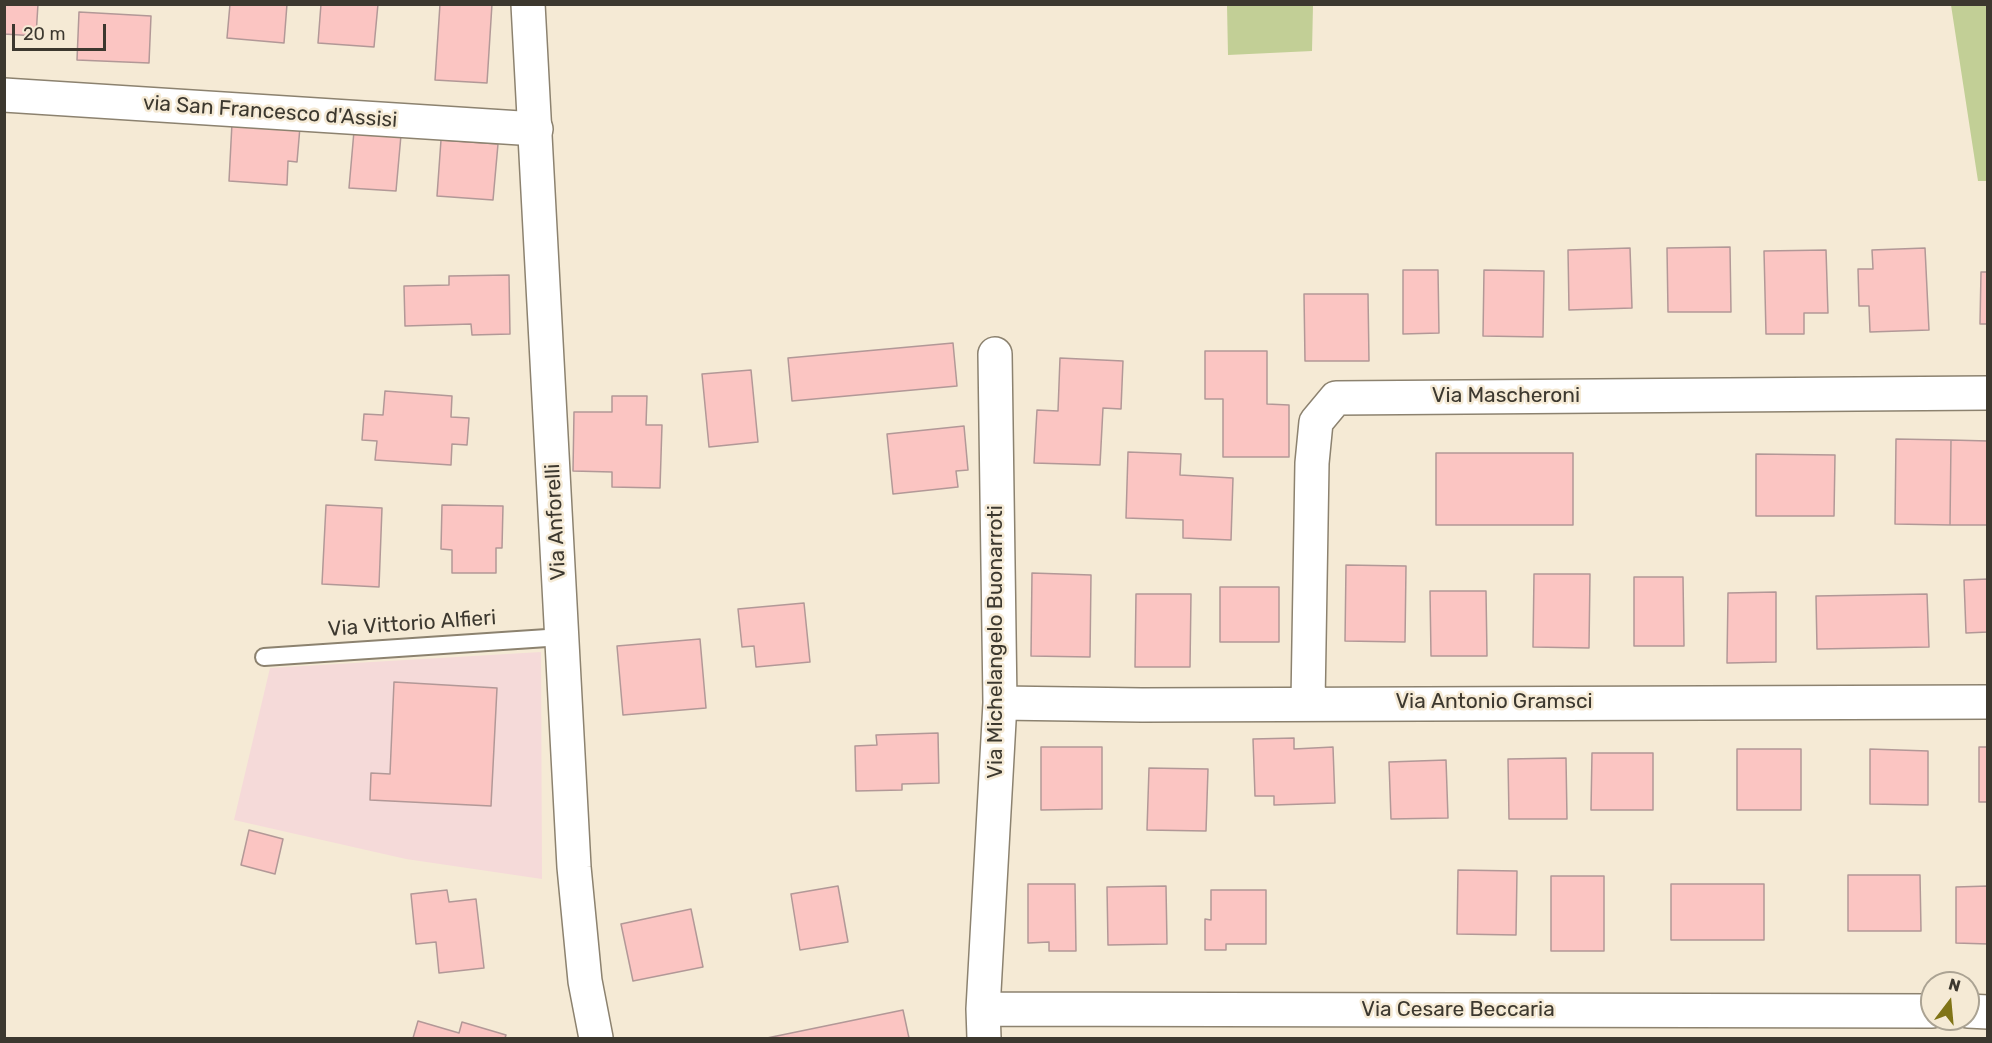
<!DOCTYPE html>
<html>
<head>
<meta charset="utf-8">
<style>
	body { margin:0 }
	#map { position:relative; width:1992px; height:1043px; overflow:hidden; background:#f5ead5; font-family:Rubik,sans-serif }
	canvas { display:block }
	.frame { position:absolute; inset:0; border:6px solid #3c382f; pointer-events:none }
	.north { position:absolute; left:1920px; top:971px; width:60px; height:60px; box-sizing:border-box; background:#f5ead5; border:2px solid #aba393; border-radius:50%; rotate:16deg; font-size:16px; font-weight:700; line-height:24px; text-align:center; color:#3c382f }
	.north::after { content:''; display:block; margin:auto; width:21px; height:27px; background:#807417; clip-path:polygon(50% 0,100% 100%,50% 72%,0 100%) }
	.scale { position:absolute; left:12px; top:24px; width:94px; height:27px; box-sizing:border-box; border:3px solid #3c382f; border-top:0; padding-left:8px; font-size:18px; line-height:21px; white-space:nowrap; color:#3c382f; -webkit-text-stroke:4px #f5ead5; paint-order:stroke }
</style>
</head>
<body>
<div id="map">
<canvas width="1992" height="1043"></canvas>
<div class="frame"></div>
<div class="north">N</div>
<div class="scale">20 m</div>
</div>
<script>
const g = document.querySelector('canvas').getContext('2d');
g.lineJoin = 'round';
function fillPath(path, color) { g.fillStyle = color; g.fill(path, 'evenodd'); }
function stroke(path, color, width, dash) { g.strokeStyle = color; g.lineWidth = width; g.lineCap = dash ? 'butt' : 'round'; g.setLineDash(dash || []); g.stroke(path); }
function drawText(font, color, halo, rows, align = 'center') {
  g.font = font + ' Rubik,sans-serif'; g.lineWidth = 5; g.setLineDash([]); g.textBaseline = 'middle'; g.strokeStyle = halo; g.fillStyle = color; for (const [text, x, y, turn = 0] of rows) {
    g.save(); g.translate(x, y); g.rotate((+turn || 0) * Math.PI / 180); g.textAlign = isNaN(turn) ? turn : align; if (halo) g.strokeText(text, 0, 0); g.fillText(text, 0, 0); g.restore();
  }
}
const industrial = new Path2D(`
	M541 652 542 879 406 859 234 820 270 668Z`);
const green = new Path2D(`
	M1227 5H1313L1312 51 1228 55Z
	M1951 5H1987V181H1978Z`);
const building = new Path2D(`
	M4 4H38L36 36 4 34Z
	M230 4H287L284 43 227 38Z
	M321 4H378L374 47 318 43Z
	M440 4H492L487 83 435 80Z
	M79 12 151 16 149 63 77 60Z
	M232 123 300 127 297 162 288 161 287 185 229 181Z
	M354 131 401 135 396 191 349 188Z
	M441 140 498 144 493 200 437 196Z
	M1730 247 1731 312H1668L1667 248Z
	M1630 248 1632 308 1569 310 1568 250Z
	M1925 248 1929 330 1870 332 1869 306H1859L1858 269H1873L1872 250Z
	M1826 250 1828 313H1804V334H1766L1764 251Z
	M1403 270H1438L1439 333 1403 334Z
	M1484 270 1544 271 1543 337 1483 336Z
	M1981 272H1988V324H1980Z
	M509 275 510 334 472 335 471 324 405 326 404 286 449 285V276Z
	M1304 294H1368L1369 361H1305Z
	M953 343 957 386 792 401 788 358Z
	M1205 351H1267V404L1289 405V457H1223V399H1205Z
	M1060 358 1123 361 1121 409 1103 408 1100 465 1034 463 1037 410 1058 411Z
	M751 370 758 442 709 447 702 374Z
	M385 391 452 396 451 417 469 418 467 445 452 444 451 465 375 460 377 441 362 440 364 414 383 415Z
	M612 396H647L646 425H662L660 488 612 487V472L573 471 574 412H612Z
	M964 426 968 470 956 471 958 487 893 494 887 434Z
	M1896 439 1951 440 1950 525 1895 524Z
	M1951 440 1988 441V525H1950Z
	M1128 452 1181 454 1180 475 1233 478 1231 540 1183 538V520L1126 518Z
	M1436 453H1573V525H1436Z
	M1756 454 1835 455 1834 516H1756Z
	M326 505 382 508 379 587 322 584Z
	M442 505 503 506 502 548H496V573H452V550L441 549Z
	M1346 565 1406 566 1405 642 1345 641Z
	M1032 573 1091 575 1090 657 1031 656Z
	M1534 574H1590L1589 648 1533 647Z
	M1634 577H1683L1684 646H1634Z
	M1988 579V632L1966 633 1964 580Z
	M1220 587H1279V642H1220Z
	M1430 591H1486L1487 656H1431Z
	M1776 592V662L1727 663 1728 593Z
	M1136 594H1191L1190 667H1135Z
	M1927 594 1929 647 1817 649 1816 596Z
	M804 603 810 662 756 667 754 646 742 647 738 609Z
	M700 639 706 708 623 715 617 646Z
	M394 682 497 688 491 806 370 800 371 773 390 774Z
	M938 733 939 783 902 784V790L856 791 855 746 877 745 876 735Z
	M1294 738V749L1333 747 1335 803 1274 805V796H1255L1253 739Z
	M1041 747H1102V809L1041 810Z
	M1979 747H1988V802H1979Z
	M1737 749H1801V810H1737Z
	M1870 749 1928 751V805L1870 804Z
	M1592 753H1653V810H1591Z
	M1566 758 1567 819H1509L1508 759Z
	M1446 760 1448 818 1391 819 1389 762Z
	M1149 768 1208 769 1206 831 1147 830Z
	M249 830 283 839 275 874 241 865Z
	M1458 870 1517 871 1516 935 1457 934Z
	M1848 875H1920L1921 931H1848Z
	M1551 876H1604V951H1551Z
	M1028 884H1075L1076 951H1049V942L1028 943Z
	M1671 884H1764V940H1671Z
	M838 886 848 942 800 950 791 894Z
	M1166 886 1167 944 1108 945 1107 887Z
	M1988 886V944L1956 943V887Z
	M447 890 449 902 476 899 484 968 439 973 436 942 416 944 411 894Z
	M1211 890H1266V944H1226V950H1205V919L1211 920Z
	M691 909 703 967 633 981 621 924Z
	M903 1010 909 1038H767Z
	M418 1021 459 1033 462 1022 506 1035 505 1038H413Z`);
const lane = new Path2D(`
	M264 657 562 637`);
const street = new Path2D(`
	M4 95 536 129
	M1308 702 1312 463 1316 422 1336 398 1988 393
	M1000 703 1142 705 1988 702
	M983 1009 1932 1011
	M1968 1011 1988 1012
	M984 1038 983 1009 1000 703 995 354`);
const secondary = new Path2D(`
	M528 4 574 867 585 981 596 1038`);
const streetNames = [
	["via San Francesco d'Assisi",270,112,4],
	["Via Mascheroni",1506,396],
	["Via Anforelli",556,522,-93],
	["Via Vittorio Alfieri",412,624,-4],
	["Via Michelangelo Buonarroti",996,642,-90],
	["Via Antonio Gramsci",1494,702],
	["Via Cesare Beccaria",1458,1010]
];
fillPath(industrial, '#f5dad9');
fillPath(green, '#c2cf96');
fillPath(building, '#fbc5c2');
stroke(building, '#b29897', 1.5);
stroke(lane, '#8c826f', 20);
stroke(street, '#8c826f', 36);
stroke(secondary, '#8c826f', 36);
stroke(lane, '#fff', 16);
stroke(street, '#fff', 33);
stroke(secondary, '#fff', 33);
drawText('21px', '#3c382f', '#f5ead5', streetNames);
</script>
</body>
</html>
